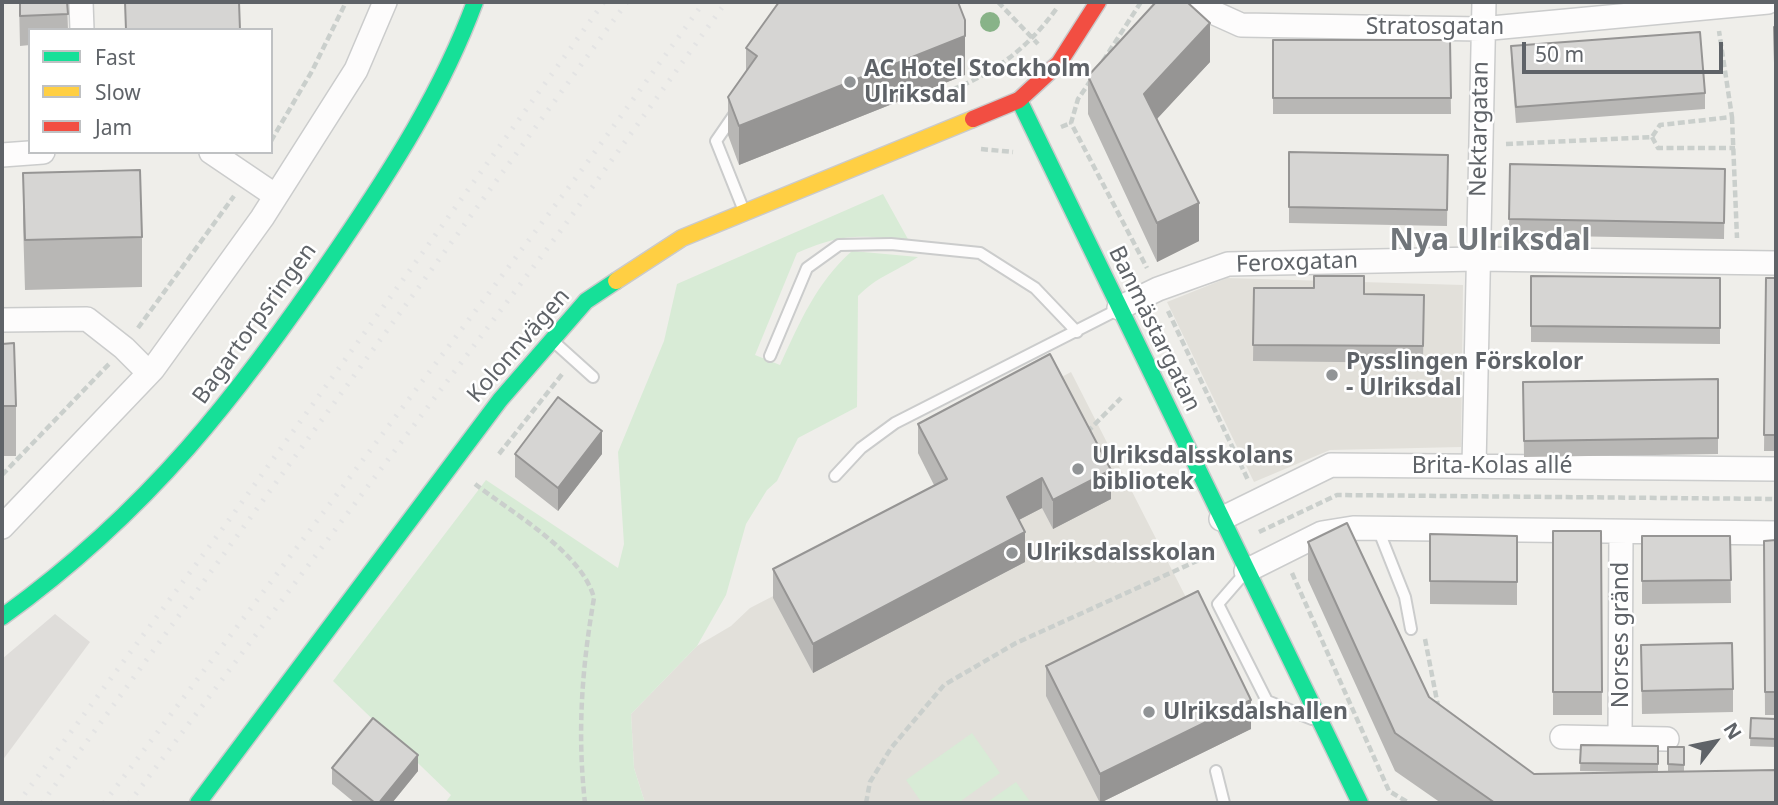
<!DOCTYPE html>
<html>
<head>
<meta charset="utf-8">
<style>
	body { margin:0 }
	#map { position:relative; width:1778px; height:805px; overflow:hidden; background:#efeeea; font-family:"Noto Sans",sans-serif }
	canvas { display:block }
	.frame { position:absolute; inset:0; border:4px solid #5f6368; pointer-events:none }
	.legend { position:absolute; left:28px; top:28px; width:245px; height:126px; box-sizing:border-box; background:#fff; border:2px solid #bfc1c3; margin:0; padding:9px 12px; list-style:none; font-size:21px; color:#5f6368 }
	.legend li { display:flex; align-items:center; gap:14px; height:35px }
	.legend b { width:35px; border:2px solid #bfc1c3 }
	.north { position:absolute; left:1680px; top:707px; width:70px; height:70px; -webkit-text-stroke:5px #fff; paint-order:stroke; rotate:58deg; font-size:19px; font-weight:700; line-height:28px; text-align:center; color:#5f6368 }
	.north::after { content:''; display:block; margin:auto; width:24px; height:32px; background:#5f6368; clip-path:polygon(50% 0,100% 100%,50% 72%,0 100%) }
	.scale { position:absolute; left:1522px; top:42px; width:201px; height:32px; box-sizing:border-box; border:4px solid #5f6368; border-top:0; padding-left:9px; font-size:21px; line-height:24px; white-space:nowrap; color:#5f6368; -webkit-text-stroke:5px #fff; paint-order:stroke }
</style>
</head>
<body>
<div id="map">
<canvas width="1778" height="805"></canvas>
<div class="frame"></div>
<ul class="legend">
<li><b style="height:9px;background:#16e098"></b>Fast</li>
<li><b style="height:9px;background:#ffcf43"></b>Slow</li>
<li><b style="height:9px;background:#f24e42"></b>Jam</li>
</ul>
<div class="north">N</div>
<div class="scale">50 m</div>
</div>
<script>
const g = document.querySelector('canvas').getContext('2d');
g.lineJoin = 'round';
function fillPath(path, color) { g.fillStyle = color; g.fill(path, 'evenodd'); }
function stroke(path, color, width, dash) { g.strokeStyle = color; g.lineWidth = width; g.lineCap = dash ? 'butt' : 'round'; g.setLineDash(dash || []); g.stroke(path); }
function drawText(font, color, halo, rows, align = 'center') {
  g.font = font + ' "Noto Sans",sans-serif'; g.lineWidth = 5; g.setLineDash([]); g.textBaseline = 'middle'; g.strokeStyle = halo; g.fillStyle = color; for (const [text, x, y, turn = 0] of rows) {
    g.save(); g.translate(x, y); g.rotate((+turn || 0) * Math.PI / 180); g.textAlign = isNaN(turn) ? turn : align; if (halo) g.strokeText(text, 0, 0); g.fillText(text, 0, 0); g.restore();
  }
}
const industrial = new Path2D(`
	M55 614 90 642 2 761V659Z`);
const education = new Path2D(`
	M1227 278 1463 285 1461 447 1330 450 1254 482 1167 302Z
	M1071 372 1198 621 1100 803H645L634 768 631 714 697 646 731 626 750 608 946 507 918 453Z`);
const green = new Path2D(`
	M883 194 909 241C861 235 843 233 797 253L755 355 780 365C800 322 816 283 852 251L918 257C895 272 878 276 858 296L857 407 798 438 777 481 767 490 746 524 726 595 697 646 631 714 634 768 645 803H445L451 795 333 681 486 480 618 568 624 544 618 452 664 341 677 284Z
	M972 733 1000 773 958 803H922L906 780Z
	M1016 782 1031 803H986Z`);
const path = new Path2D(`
	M998 2 1038 44
	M1103 61 1141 2
	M1091 80 1078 99 1071 123 1147 268
	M952 97 949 91C995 73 1028 48 1057 8
	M1732 117 1737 238
	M1061 127 1071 123
	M1652 137 1658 148H1735
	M271 141 312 71 346 2
	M1506 144 1652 137 1660 125 1732 117 1719 31
	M981 149 1013 152
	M1168 311 1248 480
	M138 328 234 196
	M1087 432 1121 398
	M499 454 563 373
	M2 475 109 364
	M475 484C512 513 582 552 594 598 582 667 577 733 585 803
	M1259 532 1337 495 1776 499
	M1292 573 1389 791 1409 803
	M1425 639 1438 706
	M866 803 870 782 891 748 944 685 1016 643 1210 555`);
const lane = new Path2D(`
	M736 112 716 141 744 211
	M553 341 593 377
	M770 356 807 268 839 245 891 244 980 253 1035 288 1077 332
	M835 476 861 448 895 423 1117 310
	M1378 529 1405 597 1411 629
	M1244 574 1218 604 1267 701 1312 719
	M1216 771 1224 803`);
const street = new Path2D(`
	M81 2 82 30
	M1190 2 1241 25 1481 29 1768 2
	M211 152 276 196
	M2 155 43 152
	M1119 308 1158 289 1228 264 1477 259 1776 263
	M2 320 87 319 124 348 149 373
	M1474 466 1484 2
	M1221 519 1331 465 1776 469
	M2 527 153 369 262 218 356 70 385 2
	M1246 571 1322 533 1353 528 1776 533
	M1562 737 1667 739
	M1620 738 1621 532`);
const fast = new Path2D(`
	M1019 100 1360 803
	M2 617C148 512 239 395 339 247 392 169 442 91 475 2
	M198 803 500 400 586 301 616 281`);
const slow = new Path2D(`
	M616 281 682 238 973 119`);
const jam = new Path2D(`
	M973 119 1019 100 1059 63 1098 2`);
const rail = new Path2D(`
	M18 803 229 520 604 2
	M42 803 627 2
	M104 803 581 171 704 2
	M129 803 562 229 726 2`);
const trees = [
	[990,22]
];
const wall = new Path2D(`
	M19 2H67L68 30H30V45L20 46Z
	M1774 27H1776V122L1774 50Z
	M1273 40H1450L1451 114H1273Z
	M1511 46 1705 93V109L1516 123 1511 62Z
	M746 48 965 58V75L739 165 728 135V97L746 71Z
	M1210 62 1156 119 1199 241 1157 262 1088 114V76Z
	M1289 152 1448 155 1447 226 1289 223Z
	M1510 164 1725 169 1724 239 1509 235Z
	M23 173 142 237V287L25 290 23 223Z
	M1531 276 1720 278V344L1531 342Z
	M1766 278H1776V451H1764Z
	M1254 288 1364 294 1424 295 1423 363 1253 361Z
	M2 344 16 406V456H2Z
	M1718 379V454L1524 457 1523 382Z
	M918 424 1111 499 1053 529 1042 508 1019 520 1025 562 813 673 773 598V569L934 485 918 453Z
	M515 454H602L558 511 515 477Z
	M1553 531H1601L1602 715H1553Z
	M1430 534 1517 536V605L1430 604Z
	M1642 536H1730L1731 603 1642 604Z
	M1776 540V715H1765L1764 541Z
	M1308 542 1429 697 1534 774 1631 772 1580 771 1581 745 1658 746V772H1668V747H1684V771L1776 803H1441L1395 771 1308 580Z
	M1641 645 1733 689V712L1642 714Z
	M1046 666 1251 729 1100 803 1046 696Z
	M1751 718 1776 719V747L1750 746Z
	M332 768 418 771 392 803H355L332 784Z`);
const shadedWall = new Path2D(`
	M965 20V75L739 165V126Z
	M1210 23V62L1144 133V94Z
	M1199 203V241L1157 262V223Z
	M602 431V454L558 511V488Z
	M1111 470V499L1053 529V500Z
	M1042 478V508L1007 526V497Z
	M1025 532V562L813 673V644Z
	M1251 700V729L1100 803V774Z
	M418 755V771L392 803H379Z`);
const building = new Path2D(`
	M20 2H67L68 14 20 16Z
	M125 2H239L240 30H126Z
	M779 2H958L965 20V36L739 126 728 97 757 56 746 48Z
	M1156 2H1187L1210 23 1144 94 1199 203 1157 223 1088 76Z
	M1774 27H1776V99Z
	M1700 32 1705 93 1516 107 1511 46Z
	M1273 40H1450L1451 98H1273Z
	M1289 152 1448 155 1447 210 1289 207Z
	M1510 164 1725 169 1724 223 1509 219Z
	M140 170 142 237 25 240 23 173Z
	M1314 276H1364V294L1424 295 1423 346 1253 345 1254 288H1314Z
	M1531 276 1720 278V328L1531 326Z
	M1766 278H1776V435H1764Z
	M14 343 16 406H2V344Z
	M1050 354 1111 470 1053 500 1042 478 1007 497 1025 532 813 644 773 569 947 479 918 424Z
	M1718 379V438L1524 441 1523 382Z
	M558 397 602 431 558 488 515 454Z
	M1347 523 1429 697 1534 774 1776 770V803H1495L1395 733 1308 542Z
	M1553 531H1601L1602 692H1553Z
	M1430 534 1517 536V582L1430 581Z
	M1642 536H1730L1731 580 1642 581Z
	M1776 540V692H1765L1764 541Z
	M1198 591 1251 700 1100 774 1046 666Z
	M1732 643 1733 689 1642 691 1641 645Z
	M373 718 418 755 379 803H375L332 768Z
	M1751 718 1776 719V739L1750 738Z
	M1581 745 1658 746V764L1580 763Z
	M1668 747H1684V765L1668 764Z`);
const markers = [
	[850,82,7,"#919496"],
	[1332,375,7,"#919496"],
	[1078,469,7,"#919496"],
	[1012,553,7,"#919496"],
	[1149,712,7,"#919496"]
];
const streetNames = [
	["Stratosgatan",1435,27],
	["Nektargatan",1480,129,-89],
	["Feroxgatan",1297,263,-2],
	["Bagartorpsringen",255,324,-54],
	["Banmästargatan",1154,329,64],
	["Kolonnvägen",519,346,-49],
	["Brita-Kolas allé",1492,466],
	["Norses gränd",1621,635,-90]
];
const poiNames = [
	["AC Hotel Stockholm",864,69],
	["Ulriksdal",864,95],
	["Pysslingen Förskolor",1346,362],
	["- Ulriksdal",1346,388],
	["Ulriksdalsskolans",1092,456],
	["bibliotek",1092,482],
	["Ulriksdalsskolan",1026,553],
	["Ulriksdalshallen",1163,712]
];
const districtNames = [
	["Nya Ulriksdal",1490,241]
];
fillPath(industrial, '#dfddda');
fillPath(education, '#e2e0da');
fillPath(green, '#d8ebd6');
stroke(lane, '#cbcccc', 14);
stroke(street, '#cbcccc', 26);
stroke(fast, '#cacacb', 19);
stroke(slow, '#cacacb', 19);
stroke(jam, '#cacacb', 19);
stroke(path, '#cacfcc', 4.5, [7, 3.5]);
stroke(lane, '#fdfcfc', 10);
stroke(street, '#fdfcfc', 23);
stroke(fast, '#16e098', 16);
stroke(slow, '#ffcf43', 16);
stroke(jam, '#f24e42', 16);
stroke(rail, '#e4e4e4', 5, [2, 9]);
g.fillStyle = '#88b388';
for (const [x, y] of trees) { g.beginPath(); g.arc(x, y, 10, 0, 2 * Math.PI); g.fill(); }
fillPath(wall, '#b8b7b5');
fillPath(shadedWall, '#969594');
fillPath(building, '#d6d5d3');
stroke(building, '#969594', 2);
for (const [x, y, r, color] of markers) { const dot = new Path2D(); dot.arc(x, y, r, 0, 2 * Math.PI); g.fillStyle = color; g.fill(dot); stroke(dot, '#fff', 2.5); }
drawText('23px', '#5f6368', '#fff', streetNames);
drawText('bold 23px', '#5f6368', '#fff', poiNames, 'left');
drawText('bold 30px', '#70757a', '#fff', districtNames);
</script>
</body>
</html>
